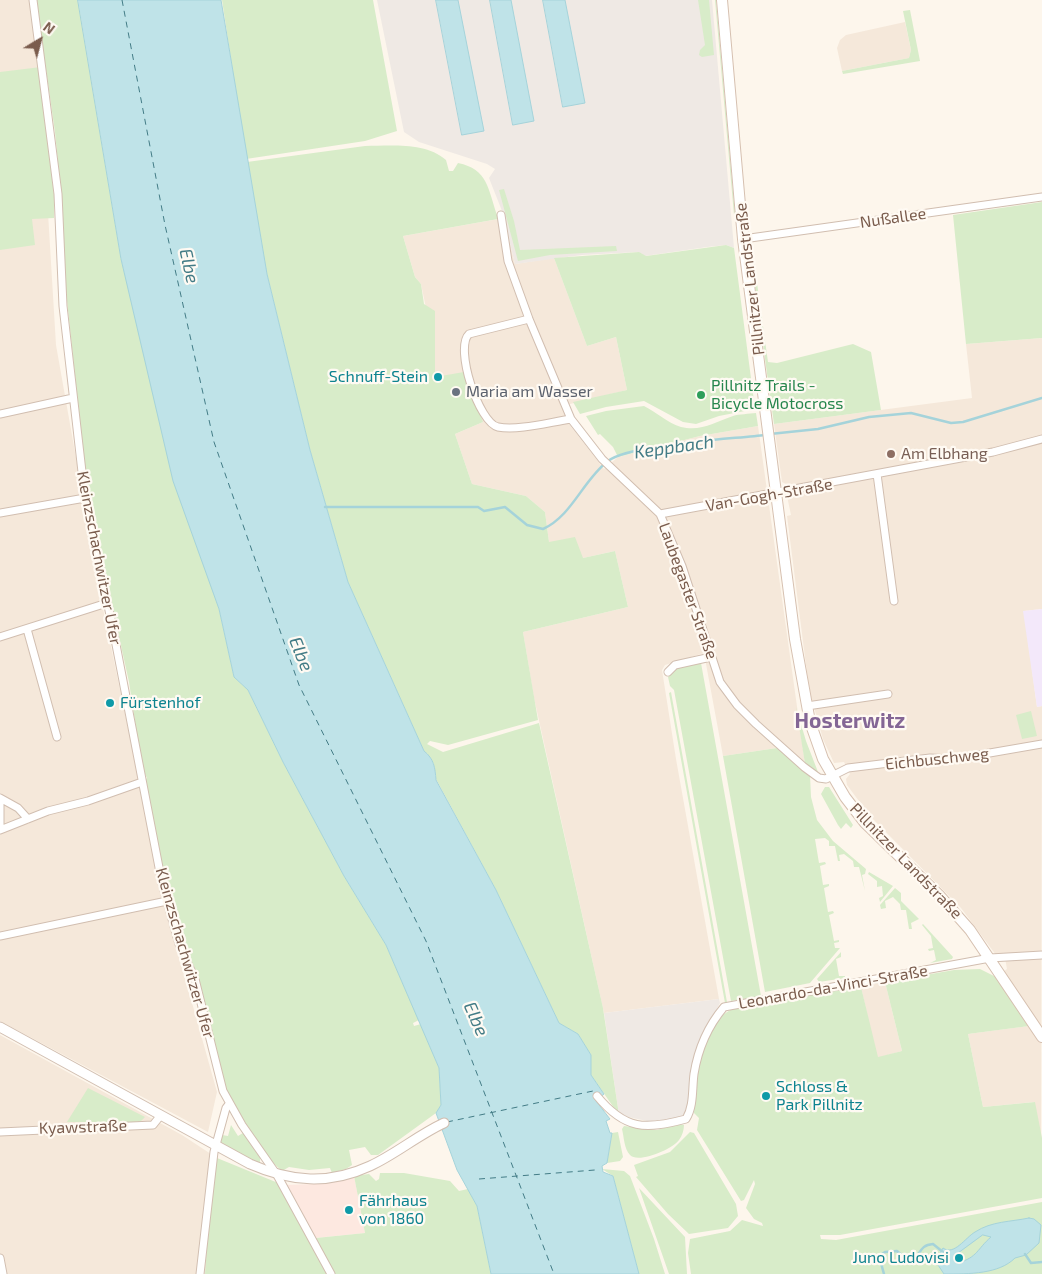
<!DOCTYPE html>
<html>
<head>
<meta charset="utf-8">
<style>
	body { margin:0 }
	#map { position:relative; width:1042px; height:1274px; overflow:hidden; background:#fdf6ec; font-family:"Exo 2",sans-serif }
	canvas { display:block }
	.north { position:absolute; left:15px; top:15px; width:50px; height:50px; -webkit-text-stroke:4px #fffaf3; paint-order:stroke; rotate:37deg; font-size:14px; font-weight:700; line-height:20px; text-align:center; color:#7a5c4d }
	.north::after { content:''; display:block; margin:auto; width:18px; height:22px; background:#7a5c4d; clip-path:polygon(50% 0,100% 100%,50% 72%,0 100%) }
</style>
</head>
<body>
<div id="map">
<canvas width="1042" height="1274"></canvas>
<div class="north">N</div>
</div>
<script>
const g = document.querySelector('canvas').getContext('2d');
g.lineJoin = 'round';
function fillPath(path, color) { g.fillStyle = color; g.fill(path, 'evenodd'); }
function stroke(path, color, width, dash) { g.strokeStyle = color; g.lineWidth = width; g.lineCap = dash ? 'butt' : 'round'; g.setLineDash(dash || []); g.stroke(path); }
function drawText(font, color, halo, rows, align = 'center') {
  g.font = font + ' "Exo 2",sans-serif'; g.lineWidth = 4.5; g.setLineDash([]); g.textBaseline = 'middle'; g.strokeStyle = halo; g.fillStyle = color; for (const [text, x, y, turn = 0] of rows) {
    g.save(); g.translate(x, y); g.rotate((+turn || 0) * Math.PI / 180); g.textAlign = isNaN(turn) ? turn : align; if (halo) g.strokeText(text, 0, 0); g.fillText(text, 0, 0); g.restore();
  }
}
const residential = new Path2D(`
	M0 0H30L38 48 56 345 101 599 138 776 173 935 217 1092 208 1132 0 1021Z
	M905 22 911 50 909 58 842 71 837 48 840 40 846 35Z
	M504 218 515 264 554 258 587 346 616 337 627 390 562 406 569 424 604 469 618 457 700 436 758 426 805 764 781 744 777 748 723 756 704 653 665 665 662 670 676 759 719 999 604 1013 534 698 523 632 628 607 615 551 583 558 549 542 545 512 526 496 472 484 455 434 483 422 435 377V351L421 284 415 277 403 236Z
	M1042 338V609L1024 611 1037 707 1042 706 1041 1138 1034 1102 983 1107 968 1034 1028 1026 996 977 1007 969 1005 958 996 955 961 908 870 816 847 785 846 779 850 774 844 762 834 763 823 739 811 697 807 673 787 516 791 515 787 496 791 494 788 485 782 482 774 424 972 398 966 344Z
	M885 982 902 1051 877 1058 861 987Z
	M0 1035 182 1135 217 1158 209 1220 294 1274H0Z`);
const commercial = new Path2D(`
	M354 1176 365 1233 315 1238 283 1185 314 1184Z`);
const industrial = new Path2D(`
	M377 0H712L734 248 726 245 707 247 645 256 638 252 582 255 515 264 502 211 489 178 495 169 487 164 419 142 404 132Z
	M719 999 720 1003 702 1037 687 1110 683 1116 664 1122 647 1121 619 1115 604 1013Z`);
const education = new Path2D(`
	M1042 609V706L1037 707 1023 611Z`);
const green = new Path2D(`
	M36 0H78L121 259 219 609 234 677 248 690 283 762 344 876 386 945 419 1020 413 1023 414 1026 421 1024 439 1068 441 1105 436 1113 378 1155H371L365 1147 349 1150 352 1165 346 1169 332 1173 330 1168 309 1170 289 1167 282 1171C257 1149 236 1116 225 1085L202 991 181 942 166 890 144 781 147 778 142 768 129 682 88 496 64 273 61 195 55 132Z
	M222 0H373L397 131 365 141 246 159Z
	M698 0H709L714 55 702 57 699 55 700 50 705 45Z
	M715 0H716L735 215H734Z
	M910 10 920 61 843 74 842 71 909 58 911 50 903 11Z
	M41 67 54 191V218L32 219 35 245 0 250V72Z
	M365 146C391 146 425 142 446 160L449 171H453L458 163C488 169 488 189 497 215L498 219 403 236 415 277 421 284 424 304 435 311V377L464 372 483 422 455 434 472 484 526 496 545 512 549 542 575 537 583 558 615 551 628 607 523 632 538 720 448 745 430 741 427 744 443 752 539 723 603 1008 619 1115 591 1075V1055L578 1034 559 1023 496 890 436 779C435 767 434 759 424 751L348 582 310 450 267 274 247 162Z
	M504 189 514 221 520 250 616 246 617 251 550 255 518 261 499 190Z
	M1042 202V338L966 344 953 215Z
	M751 240 768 362 777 363 853 344 871 352 881 410 774 424 749 243Z
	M726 245 734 248 755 409 719 416 696 424 683 422 644 401 606 407 580 414 573 402 627 390 616 337 587 346 554 258 639 252 646 256Z
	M644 406C656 412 668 423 681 427 701 432 715 422 733 416 739 414 749 414 756 413L758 426 700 436 618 457 613 447 600 434 598 435 586 416 606 411Z
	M696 662 701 663 761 996 731 1001 674 690 670 686 668 677 677 667Z
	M671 692 727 1002 725 1003 669 693Z
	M796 707 806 741 818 772 805 764Z
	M1031 711 1037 736 1022 739 1016 715Z
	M777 748 810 775 811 797 817 820 833 841 866 869 865 874 862 875 865 891 859 867H854L853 861 844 854 839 855 840 861H838L835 846H829V841L825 838 815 839 819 863 825 862 826 864 820 866 823 885 829 884V886L824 888 828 912 833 911 834 913 829 915 834 941 839 940V942L834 943 835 948H840L810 983 765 992 723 756Z
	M825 787H829L853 825 851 828 846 823 841 829 838 825 821 794Z
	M869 872 893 886 880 902 879 898 883 896 882 886 877 887V881L868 874Z
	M895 888 901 893V901L919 919 911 923 912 929H909L906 910H901L900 904 893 897 885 901 886 908 881 909 880 905Z
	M923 924 953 957 952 959 930 963 936 960 934 950 929 951 928 949 933 948 931 936 922 925Z
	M841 952V957L836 959 839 976H845V978L819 982 817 979Z
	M980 969 996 977 1029 1026 968 1034 983 1107 1035 1102 1042 1138V1198L840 1235H820L821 1239 836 1240 1042 1202V1274H691L688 1253 690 1239 730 1231 742 1220 763 1226 762 1223 754 1219 746 1208 755 1184 754 1180 744 1200 741 1201 697 1130 699 1118 694 1113C697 1076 698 1017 741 1006L861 987 878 1057 902 1051 885 982 954 970Z
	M88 1088 145 1117 140 1122H67Z
	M678 1124 684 1125C684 1130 682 1136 679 1140 673 1149 638 1164 630 1155 624 1149 624 1137 622 1129L624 1126 657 1130Z
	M231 1125 238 1136 243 1133 260 1157V1162L256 1163 222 1144 220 1141 222 1135 228 1136Z
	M618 1132 623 1157 620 1161 607 1163 612 1133Z
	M690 1132 694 1133 736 1204 738 1216 728 1228 689 1234 668 1214 636 1177 638 1176 634 1165 670 1152Z
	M217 1158 283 1185 316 1238 365 1233 354 1176 369 1174 376 1181 379 1179 380 1173H404L450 1181 459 1191 468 1189 477 1206 491 1274H205L209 1220Z
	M602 1169 624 1171 630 1176 654 1239 665 1274H639L613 1176Z
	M639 1188 685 1237 687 1274H669Z`);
const water = new Path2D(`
	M78 0H221L267 274 310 450 348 582 424 751C434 759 435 767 436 780L496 890 559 1023 578 1034 591 1055V1075L604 1094 596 1101 610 1119 606 1121 610 1133H612L607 1163 602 1166 603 1172 613 1176 639 1274H491L477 1206 457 1170 436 1113 441 1105 439 1068 386 945 344 876 283 762 248 690 234 677 219 609 173 481 121 259Z
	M436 0H458L484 131 462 135Z
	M490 0H511L534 121 513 125Z
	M543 0H565L585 103 563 107Z
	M1029 1218 1034 1219 1041 1225 1039 1243 1026 1255 1015 1258C999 1274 970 1274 944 1274L938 1265 944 1257 940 1253 943 1248C954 1256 965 1238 975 1232 992 1221 1010 1222 1029 1218ZM983 1235 991 1237C977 1249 978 1257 958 1263L954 1260 957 1254Z`);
const stream = new Path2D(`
	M770 434 818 429 869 417 911 413 951 423 963 422 1042 398
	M325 507H478L484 511 505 507 527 525 543 529C572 516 583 480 608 461 629 444 733 439 765 435
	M1025 1254 1031 1263 1042 1262
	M884 1274 879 1256 885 1252 897 1251 906 1259 913 1261C921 1253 920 1245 933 1244L943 1252`);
const ferry = new Path2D(`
	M122 0 165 225 214 442 299 685 426 941 554 1274
	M447 1122 593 1091 596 1094
	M479 1179 595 1170`);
const minor = new Path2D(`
	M33 0 58 194 63 306 85 498 113 629 162 883 179 944 195 979 223 1091 242 1125 277 1175 331 1274
	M501 215 508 261 529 319 571 419 602 459 660 514 682 566 720 682 737 705 756 724 804 767 819 778 826 779 848 768 930 758 955 759 1042 744
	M743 239 1042 197
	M529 319 469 334C454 348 479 423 498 427 518 431 550 422 571 419
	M0 414 73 398
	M877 474 894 601
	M0 513 85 498
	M660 514 993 452 1042 439
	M27 629 57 737
	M0 637 107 603
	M668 672 675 665 711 657
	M807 706 888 694
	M0 798 18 808 28 819
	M0 803V829
	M0 830 48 811 88 801 142 782
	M0 936 167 901
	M597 1096C625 1130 645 1130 686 1119 694 1106 692 1089 694 1074 698 1049 708 1026 724 1007L990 958 1042 955
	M0 1132 153 1125 161 1115
	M0 1258 3 1274
	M200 1274 214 1152 226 1108 229 1104`);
const tertiary = new Path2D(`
	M0 1027 250 1164C291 1182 329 1185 370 1166 396 1154 418 1135 444 1123`);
const secondary = new Path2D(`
	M722 0 743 239 795 639 810 722 823 759 845 797 865 823 939 895 970 930 1042 1037`);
const markers = [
	[438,377,5,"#0f9aa8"],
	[456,392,5,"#6b7280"],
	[701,395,5,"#2e9e5b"],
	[891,454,5,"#8d6e63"],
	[110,703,5,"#0f9aa8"],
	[766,1096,5,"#0f9aa8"],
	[349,1210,5,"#0f9aa8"],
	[959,1258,5,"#0f9aa8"]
];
const streetNames = [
	["Nußallee",893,218,-8],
	["Pillnitzer Landstraße",750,279,-97],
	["Van-Gogh-Straße",769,495,-10],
	["Kleinzschachwitzer Ufer",99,558,79],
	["Laubegaster Straße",688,591,70],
	["Eichbuschweg",937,759,-6],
	["Pillnitzer Landstraße",906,861,46],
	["Kleinzschachwitzer Ufer",185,953,74],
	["Leonardo-da-Vinci-Straße",833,987,-10],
	["Kyawstraße",83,1127,-2]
];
const cultureNames = [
	["Schnuff-Stein",428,377,"right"],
	["Fürstenhof",120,703],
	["Schloss &",776,1087],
	["Park Pillnitz",776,1105],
	["Fährhaus",359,1201],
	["von 1860",359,1219],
	["Juno Ludovisi",949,1258,"right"]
];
const leisureNames = [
	["Pillnitz Trails -",711,386],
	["Bicycle Motocross",711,404]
];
const worshipNames = [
	["Maria am Wasser",466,392]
];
const educationNames = [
	["Am Elbhang",901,454]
];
const waterNames = [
	["Elbe",189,266,77],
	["Keppbach",674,447,-8],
	["Elbe",301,654,68],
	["Elbe",476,1019,66]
];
const districtNames = [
	["Hosterwitz",850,721]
];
fillPath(residential, '#f5e8da');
fillPath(commercial, '#fde8e0');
fillPath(industrial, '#efe9e4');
fillPath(education, '#f3e8fa');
fillPath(green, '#d8ecc9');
fillPath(water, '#bfe3e8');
stroke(water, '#a5d3da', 1);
stroke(stream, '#a5d3da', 2.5);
stroke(ferry, '#437c86', 1, [6, 5]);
stroke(minor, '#d1beb0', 9);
stroke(tertiary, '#d1beb0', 11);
stroke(secondary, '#d6c0b0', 12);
stroke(minor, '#fff', 7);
stroke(tertiary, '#fff', 9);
stroke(secondary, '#fff', 10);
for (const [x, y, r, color] of markers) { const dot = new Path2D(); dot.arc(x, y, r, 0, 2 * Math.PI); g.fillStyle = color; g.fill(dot); stroke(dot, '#fffaf3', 2); }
drawText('16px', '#7a5c4d', '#fffaf3', streetNames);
drawText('16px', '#0d838f', '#fffaf3', cultureNames, 'left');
drawText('16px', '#27864d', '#fffaf3', leisureNames, 'left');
drawText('16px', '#5b616d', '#fffaf3', worshipNames, 'left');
drawText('16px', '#785e54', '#fffaf3', educationNames, 'left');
drawText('italic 18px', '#437c86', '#fffaf3', waterNames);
drawText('bold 21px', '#846695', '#fffaf3', districtNames);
</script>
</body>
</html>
